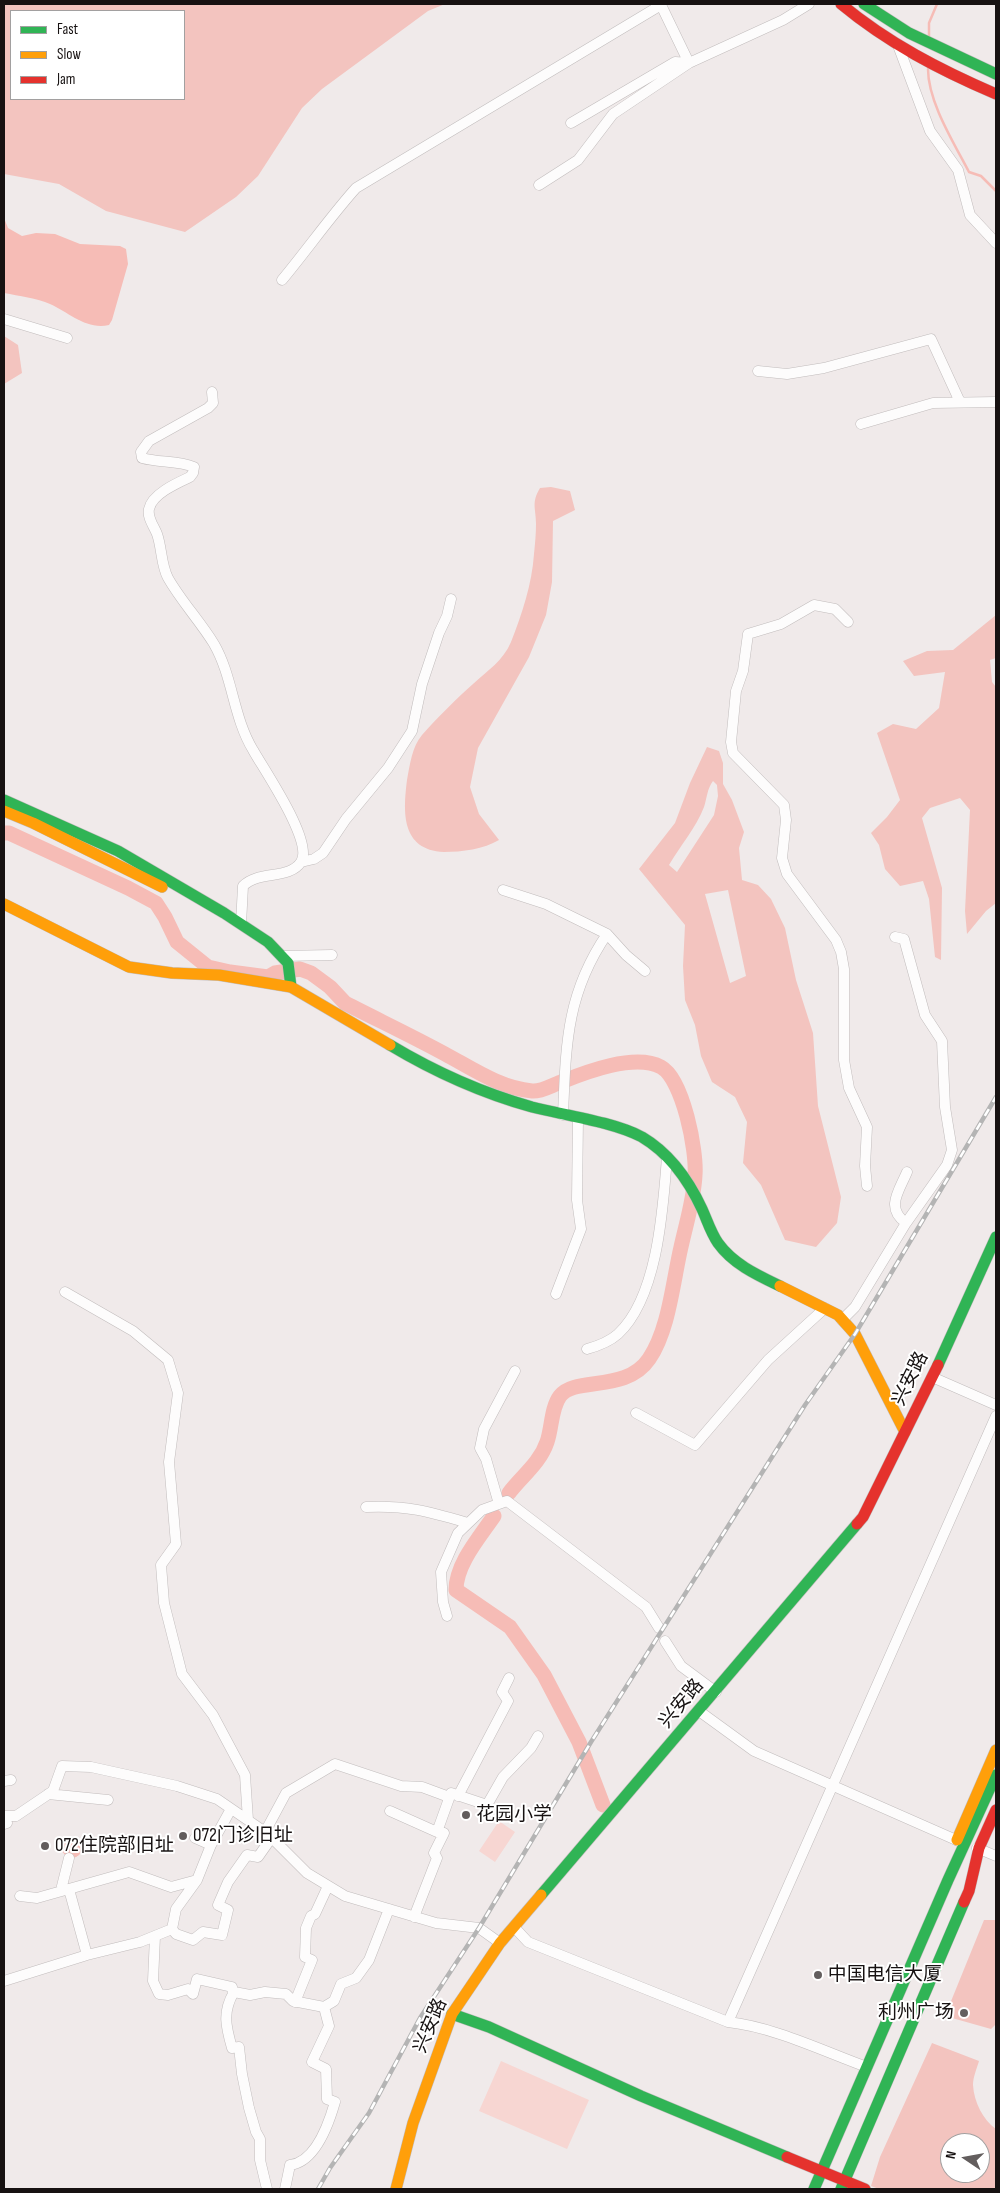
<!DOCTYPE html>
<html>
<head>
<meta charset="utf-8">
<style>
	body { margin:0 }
	#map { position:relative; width:1000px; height:2193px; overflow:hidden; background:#f0eaea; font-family:"Sofia Sans Condensed",sans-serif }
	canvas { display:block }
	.frame { position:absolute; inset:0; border:5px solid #171212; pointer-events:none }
	.legend { position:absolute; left:10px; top:10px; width:175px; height:90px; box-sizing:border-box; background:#fff; border:1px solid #a2a0a0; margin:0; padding:6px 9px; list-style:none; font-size:15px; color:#171212 }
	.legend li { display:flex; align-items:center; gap:10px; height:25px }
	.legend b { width:25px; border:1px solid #a2a0a0 }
	.north { position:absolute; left:940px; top:2133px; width:50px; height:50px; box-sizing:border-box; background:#fff; border:1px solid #a2a0a0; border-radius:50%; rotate:282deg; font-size:14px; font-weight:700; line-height:20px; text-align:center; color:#171212 }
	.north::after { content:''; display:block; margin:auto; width:18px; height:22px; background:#635e5e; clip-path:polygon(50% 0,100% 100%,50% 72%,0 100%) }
</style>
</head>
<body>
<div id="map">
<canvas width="1000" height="2193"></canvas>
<div class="frame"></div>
<ul class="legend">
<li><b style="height:6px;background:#30b455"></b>Fast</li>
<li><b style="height:6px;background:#ff9f0a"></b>Slow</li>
<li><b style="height:6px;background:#e5322d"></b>Jam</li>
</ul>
<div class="north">N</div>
</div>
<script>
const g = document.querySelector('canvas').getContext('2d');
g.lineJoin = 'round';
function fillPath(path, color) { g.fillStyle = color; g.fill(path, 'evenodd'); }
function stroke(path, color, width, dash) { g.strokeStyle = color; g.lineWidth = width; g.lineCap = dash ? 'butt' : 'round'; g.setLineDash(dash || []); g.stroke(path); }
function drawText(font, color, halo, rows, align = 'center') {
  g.font = font + ' "Sofia Sans Condensed","Noto Sans SC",sans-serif'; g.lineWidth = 4; g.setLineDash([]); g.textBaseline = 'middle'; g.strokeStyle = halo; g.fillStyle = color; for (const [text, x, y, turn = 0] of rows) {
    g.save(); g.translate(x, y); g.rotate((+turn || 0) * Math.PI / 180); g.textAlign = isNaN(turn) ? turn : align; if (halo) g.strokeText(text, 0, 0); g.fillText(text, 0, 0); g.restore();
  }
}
const green = new Path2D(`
	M499 1821 515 1832 495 1862 479 1851Z
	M501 2061 589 2100 567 2149 479 2111Z`);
const forest = new Path2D(`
	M4 4H445L428 11 322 89 302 108 258 176 236 197 185 232 106 211 59 184 4 174ZM11 11H184V99H11Z
	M4 336 18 345 22 373 4 384Z
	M551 487 570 491 575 510 553 521 552 582 546 615 529 657 478 748 470 787 479 814 499 840C484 849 462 852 444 852 401 850 403 812 407 780 410 764 412 747 422 735 438 717 456 699 473 684 488 670 503 661 511 642 522 614 532 584 534 554 535 544 536 534 536 524 536 508 531 503 540 488Z
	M996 615V658L990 660 992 682 996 687V903L986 911 967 934 965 911 970 810 960 798 930 808 922 818 942 888 941 960 935 957 929 899 923 881 900 886 885 869 879 845 871 833 887 817 900 800 877 733 893 724 916 729 939 708 945 672 914 676 903 661 927 651 953 650Z
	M707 747 719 751 723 763V784L732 800 744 832 739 848 742 880 758 885 771 899 785 928 796 980 813 1033 818 1106 841 1197 837 1223 816 1247 785 1240 761 1185 743 1163 747 1122 735 1097 712 1082 701 1056 695 1025 685 1000 683 966 685 925 639 869 675 823 690 783ZM713 781 717 785 718 796 714 815 677 872 669 865C680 846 696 828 704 807 707 798 707 789 713 781ZM728 890 746 976 730 983 705 894Z
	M984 1920H996V2024L991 2029 945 2016Z
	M932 2043 979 2061C977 2068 973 2077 973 2085 974 2102 983 2120 996 2129V2189H879L871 2186 880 2157ZM950 2143H980V2173H950Z`);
const water = new Path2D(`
	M4 218 8 228 22 236 36 233 55 234 80 244 120 246 126 249 128 264 112 320 109 325C86 330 70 313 50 304 37 298 19 296 4 293Z
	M62 1848a10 10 0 1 1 20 0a10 10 0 1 1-20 0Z`);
const stream = new Path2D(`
	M929 36V23L937 4
	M928 69C928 102 954 143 969 172L981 176 996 191`);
const river = new Path2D(`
	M4 833H9L128 888 156 903 165 917 177 942 208 967 230 972 268 977 275 973 300 969 311 973 330 987 345 1003C378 1020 412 1036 445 1054 473 1069 500 1088 532 1091 541 1092 552 1085 561 1082 586 1072 635 1053 661 1067 683 1079 697 1151 695 1175 694 1199 686 1224 681 1247 673 1281 669 1330 649 1359 626 1393 575 1376 560 1396 551 1408 552 1428 547 1442 540 1463 522 1476 509 1493
	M494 1516C479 1538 456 1564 456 1590L510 1627 544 1675 579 1742 603 1805`);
const street = new Path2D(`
	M899 48 930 131 958 170 970 215 996 243
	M571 123 675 62 689 63
	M539 185 578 160 613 114 689 63 783 20 809 4
	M282 280C307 250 330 217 356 188L661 5 689 63
	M4 319 67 338
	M758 371 787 374 824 368 931 339 960 402
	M212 392 213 403 208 408 149 441 141 452 142 458C159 463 177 460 194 467L193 473 190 477C177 483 152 494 149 509 147 518 154 526 157 534 162 548 161 565 168 578 181 601 200 621 214 644 233 677 233 717 253 750 264 770 314 842 301 862 289 880 259 870 243 886L241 924
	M861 424 933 403 996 402
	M848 622 835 609 814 605 781 624 748 634 743 671 736 691 731 742 733 753 784 805 786 820 782 858 787 874 836 940 841 952 844 969V1060L849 1088 867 1127 865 1166 867 1186
	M301 862 314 859 323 853 346 819 388 768 412 731 422 684 439 633 447 616 451 599
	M503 890 546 904 607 934 626 955 645 971
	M282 956 332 955
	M563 1115C566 1045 566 994 607 934
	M906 1223C885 1208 899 1191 907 1172
	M65 1292 133 1331 168 1360 178 1393 169 1462 176 1544 161 1565 164 1603 182 1674 213 1715 245 1775 248 1820
	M556 1294 581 1229 577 1200 578 1118
	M842 1320 855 1307 906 1223 947 1165 952 1150 945 1107 942 1041 925 1015 904 939 895 937
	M587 1349C598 1346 609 1342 618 1334 658 1297 663 1208 667 1157
	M932 1377 996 1405
	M636 1413 695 1445 768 1360 825 1308
	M499 1504 486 1459 480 1448 484 1429 515 1371
	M366 1507C407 1505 430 1512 468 1523
	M447 1616 443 1602 441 1572 458 1533 482 1510 507 1501 646 1607 659 1628
	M665 1641 681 1666 716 1692
	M699 1711 754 1751 963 1843
	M4 1781 11 1780
	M48 1794 108 1800
	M458 1796 508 1701 502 1692 509 1678
	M390 1811 437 1832
	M4 1816H16L53 1791 62 1766 91 1767 177 1786 217 1799 268 1834 307 1873 345 1896 436 1923 479 1928 500 1943
	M4 1824 7 1823
	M265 1832 286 1793 335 1764 401 1786 422 1787 449 1797
	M195 1838 211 1845
	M977 1848 996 1856
	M69 1858 62 1886 70 1893 87 1955 140 1942 172 1929 176 1909 197 1880 211 1845 231 1809
	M20 1896 37 1898 129 1872 171 1887 197 1880
	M414 1917 437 1858 434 1853 444 1833 437 1832 451 1793 487 1805 503 1777 531 1748 538 1736
	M514 1927 528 1942 728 2022 996 1416
	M172 1929 176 1934 193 1940 203 1932 222 1935 228 1910 218 1905 228 1882 247 1855 258 1857 272 1837
	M155 1936 153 1981 159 1994 168 1995 188 1989 193 1994 197 1979 232 1987 233 1994
	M4 1981 87 1955
	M295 2002 312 1960 305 1957 306 1928 311 1916 315 1914 328 1886
	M728 2022C774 2027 823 2051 867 2067
	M267 2189 260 2160V2139L256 2132 249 2108 242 2074 239 2047 232 2048C226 2027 222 2012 234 1992L250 1995 265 1992 286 1994 293 2001 324 2007 334 2001 341 1984 356 1978 369 1960 389 1909
	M285 2189 290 2165C316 2162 329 2123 335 2102L327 2099 326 2069 312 2062 329 2026 324 2007`);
const fast = new Path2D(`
	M864 4 909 33 996 74
	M4 800 118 851 224 913 268 942 288 963 291 987
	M390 1045C435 1072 482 1093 532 1107 564 1115 614 1122 642 1137 669 1153 689 1181 702 1209 707 1220 711 1233 718 1243 733 1264 757 1275 780 1286
	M938 1365 996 1237
	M541 1895 857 1524
	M452 2014 489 2027 641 2096 787 2157
	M814 2189 948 1880 996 1775
	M841 2189 964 1902`);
const slow = new Path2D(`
	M4 811 33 823 162 887
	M4 904 129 967 172 973 219 975 291 987 390 1045
	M780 1286 838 1315 855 1334 905 1432
	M957 1840 996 1750
	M396 2189 413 2123 452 2014 500 1943 541 1895`);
const jam = new Path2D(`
	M841 4C888 43 940 70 996 94
	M857 1524 863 1517 938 1365
	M964 1902 969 1891 979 1848 996 1810
	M787 2157 865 2189`);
const rail = new Path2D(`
	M318 2189 330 2168 369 2113 420 2018 479 1928 591 1742 805 1405 855 1334 996 1097`);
const markers = [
	[466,1815,5,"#635e5e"],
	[183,1836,5,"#635e5e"],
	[45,1846,5,"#635e5e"],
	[818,1975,5,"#635e5e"],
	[964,2013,5,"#635e5e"]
];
const streetNames = [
	["兴安路",911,1379,-64],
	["兴安路",682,1704,-50],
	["兴安路",431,2026,-67]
];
const poiNames = [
	["花园小学",476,1815],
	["072门诊旧址",193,1836],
	["072住院部旧址",55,1846],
	["中国电信大厦",828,1975],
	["利州广场",954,2013,"right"]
];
fillPath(green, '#f7d6d2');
fillPath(forest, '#f3c4bf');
fillPath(water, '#f6bcb6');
stroke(stream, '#f6bcb6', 2.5);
stroke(river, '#f6bcb6', 15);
stroke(street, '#c1bcbc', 11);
stroke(fast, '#c1bcbc', 12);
stroke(slow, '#c1bcbc', 12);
stroke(jam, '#c1bcbc', 12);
stroke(street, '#fdfcfc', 10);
stroke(fast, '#30b455', 11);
stroke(slow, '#ff9f0a', 11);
stroke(jam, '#e5322d', 11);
stroke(rail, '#b4b4b4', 4.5);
stroke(rail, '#fff', 2.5, [8]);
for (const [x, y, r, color] of markers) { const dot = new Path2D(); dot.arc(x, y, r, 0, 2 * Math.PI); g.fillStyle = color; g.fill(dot); stroke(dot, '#fff', 2); }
drawText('19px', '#171212', '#fff', streetNames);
drawText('19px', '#171212', '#fff', poiNames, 'left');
</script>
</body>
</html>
